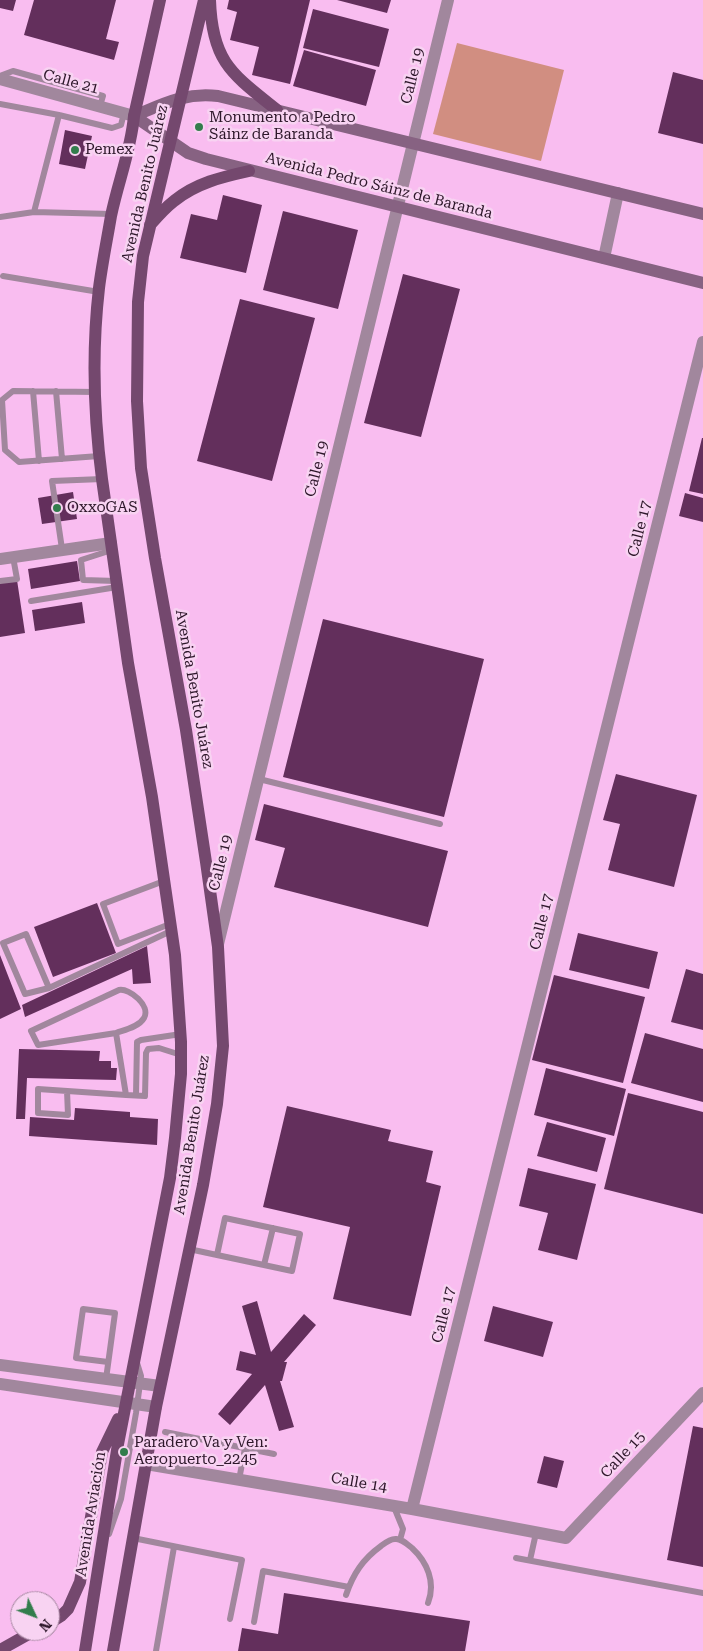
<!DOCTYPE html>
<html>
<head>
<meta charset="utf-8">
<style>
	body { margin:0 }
	#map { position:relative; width:703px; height:1651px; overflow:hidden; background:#f9bdf0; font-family:"Roboto Serif",serif }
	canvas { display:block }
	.north { position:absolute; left:10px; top:1591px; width:50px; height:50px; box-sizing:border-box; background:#f8d3f2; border:1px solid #a788a2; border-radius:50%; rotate:133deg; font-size:14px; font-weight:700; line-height:20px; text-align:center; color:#2d172a }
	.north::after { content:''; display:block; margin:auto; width:18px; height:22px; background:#327d4c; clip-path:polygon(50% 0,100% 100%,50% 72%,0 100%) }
</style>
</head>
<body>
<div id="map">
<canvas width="703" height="1651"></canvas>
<div class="north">N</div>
</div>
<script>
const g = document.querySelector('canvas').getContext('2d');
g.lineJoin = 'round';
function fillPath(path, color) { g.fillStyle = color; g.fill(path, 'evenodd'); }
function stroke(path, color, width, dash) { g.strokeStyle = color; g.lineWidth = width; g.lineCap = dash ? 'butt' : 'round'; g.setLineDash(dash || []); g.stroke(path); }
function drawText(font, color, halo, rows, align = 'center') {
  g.font = font + ' "Roboto Serif",serif'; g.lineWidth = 5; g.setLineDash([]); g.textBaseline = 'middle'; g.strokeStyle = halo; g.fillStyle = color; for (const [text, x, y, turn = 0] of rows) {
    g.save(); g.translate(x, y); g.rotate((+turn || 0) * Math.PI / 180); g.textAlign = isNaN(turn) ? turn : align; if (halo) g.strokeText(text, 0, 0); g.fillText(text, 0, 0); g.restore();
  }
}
const green = new Path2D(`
	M457 43 564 70 541 161 433 134Z`);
const building = new Path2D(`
	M0 0H16L13 11 0 8Z
	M34 0H116L106 39 119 42 114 60 24 35Z
	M229 0H310L290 84 252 75 259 47 230 40 237 12 227 9Z
	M337 0H391L387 13Z
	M313 9 389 29 379 67 303 48Z
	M304 50 376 70 366 106 293 86Z
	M673 72 703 80V144L658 133Z
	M65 130 92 136 85 169 59 164Z
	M223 195 262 205 246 273 180 258 191 214 217 220Z
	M283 211 358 230 338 309 263 290Z
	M403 274 460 289 421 437 364 423Z
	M240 299 315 318 272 481 197 461Z
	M702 438H703V494L689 491Z
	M73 492 77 519 42 524 38 498Z
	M685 493 703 498V522L679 516Z
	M77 561 80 581 31 589 28 569Z
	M17 580 25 633 0 637V583Z
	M82 602 85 623 35 631 32 610Z
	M323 619 484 659 444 817 283 777Z
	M616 774 697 795 674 887 608 870 620 824 603 820Z
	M264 804 448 851 428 927 274 887 285 848 255 840Z
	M97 903 116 953 53 977 34 927Z
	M578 933 658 952 649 989 569 970Z
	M147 946 151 983 133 984 132 969 25 1017 22 1005Z
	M0 955 21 1009 0 1019Z
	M686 969 703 974V1030L671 1022Z
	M554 975 645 997 623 1083 532 1060Z
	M645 1033 703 1049V1102L631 1083Z
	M19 1049 100 1051 99 1061H111V1068H117L116 1080 27 1078 25 1119H16Z
	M546 1068 626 1089 614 1136 534 1115Z
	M628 1093 703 1112V1214L604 1189Z
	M287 1106 391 1130 388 1141 433 1151 426 1182 441 1186 411 1316 333 1299 350 1227 263 1207Z
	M75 1108 130 1112V1117L158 1119 157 1145 29 1136 30 1117 74 1120Z
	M547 1122 606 1138 597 1172 537 1156Z
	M528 1168 596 1184 577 1260 538 1250 548 1213 519 1206Z
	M257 1301 271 1352 304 1314 316 1325 284 1362H287L282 1381H280L294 1427 279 1431 265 1385 230 1425 218 1414 252 1374 236 1370 240 1351 256 1355 242 1306Z
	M493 1306 553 1322 543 1357 484 1341Z
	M693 1426 703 1428V1567L667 1560Z
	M544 1456 564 1461 557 1488 537 1483Z
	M284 1593 470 1621 465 1651H238L242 1628 278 1634Z`);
const lane = new Path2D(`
	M0 76 13 71 103 96 100 106
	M0 104 59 115 112 128 121 125 124 113
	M34 212 59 115
	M0 217 34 212 111 214
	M3 276 99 292
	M33 391 39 461
	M56 391 62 459
	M96 392 13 391 2 400 5 450 19 462 99 456
	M62 549 52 481 102 479
	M112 550 81 560 83 580 116 581
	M0 581 17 579 13 557
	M31 601 117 587
	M259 779 440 824
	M164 881 103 904 118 944 170 924
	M49 988 26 934 3 943 25 994 49 988 171 931
	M67 1091 68 1115 38 1113V1089L126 1095 116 1033 38 1045 31 1031 119 990C130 988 151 1006 144 1018 139 1027 124 1030 116 1033
	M126 1095 145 1096 146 1053 148 1049 159 1048 181 1055
	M136 1095 137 1042 141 1040 181 1034
	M225 1218 300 1234 292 1271 217 1255Z
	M189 1249 217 1255
	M264 1265 273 1228
	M106 1379 115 1313 83 1309 76 1358 108 1362
	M165 1432 274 1454
	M239 1480 245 1448
	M394 1507 403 1529 400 1540
	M109 1534 121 1499 136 1413 141 1376 137 1363
	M133 1538 242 1560 230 1619
	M516 1558 703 1593
	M530 1560 536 1533
	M346 1595C353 1574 363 1559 381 1546 385 1543 390 1539 395 1539 401 1538 407 1544 412 1548 427 1562 436 1582 428 1603
	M254 1622 263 1571 349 1587
	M156 1651 174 1547`);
const street = new Path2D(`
	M0 79 134 116
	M604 258 618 193
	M0 559 111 543
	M218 944 448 0
	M0 1365 160 1386
	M0 1384 156 1407
	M146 1464 412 1509 566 1538 703 1393
	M412 1509 703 342`);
const secondary = new Path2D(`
	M134 116 188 153 206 159 703 283
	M134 116C163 104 185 92 218 96L703 214`);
const primary = new Path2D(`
	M210 0C212 62 232 74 277 110
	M150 225C157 217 165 208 174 201 196 183 222 177 249 171
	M50 1623 61 1616 68 1609 80 1582 102 1452 118 1419
	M0 1650 34 1631
	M85 1651 118 1444 170 1178 175 1138 181 1074V1042L175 955 152 797 128 663 102 479C94 418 92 349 99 288 102 264 107 240 111 216 118 182 131 150 134 116L160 0
	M113 1651 156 1407 203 1185 217 1104 223 1046 218 947 206 862 186 730 155 558 141 468 137 401 138 302 143 256 204 0`);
const markers = [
	[199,127,5,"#327d4c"],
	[75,150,5,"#327d4c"],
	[57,508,5,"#327d4c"],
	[124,1452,5,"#327d4c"]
];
const streetNames = [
	["Calle 19",413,76,-76],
	["Calle 21",71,82,15],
	["Avenida Benito Juárez",145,184,-77],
	["Avenida Pedro Sáinz de Baranda",379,186,14],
	["Calle 19",317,469,-76],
	["Calle 17",640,529,-76],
	["Avenida Benito Juárez",194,689,80],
	["Calle 19",221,863,-76],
	["Calle 17",542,922,-76],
	["Avenida Benito Juárez",192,1135,-81],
	["Calle 17",444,1315,-76],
	["Calle 15",623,1455,-47],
	["Calle 14",359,1483,10],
	["Avenida Aviación",91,1514,-81]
];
const poiNames = [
	["Monumento a Pedro",209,118],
	["Sáinz de Baranda",209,135],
	["Pemex",85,150],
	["OxxoGAS",67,508],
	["Paradero Va y Ven:",134,1443],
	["Aeropuerto_2245",134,1460]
];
fillPath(green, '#d18e81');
fillPath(building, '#632f5c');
stroke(lane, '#a1879d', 6);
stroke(street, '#a1879d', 12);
stroke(secondary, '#876282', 12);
stroke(primary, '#74486e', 12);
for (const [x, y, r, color] of markers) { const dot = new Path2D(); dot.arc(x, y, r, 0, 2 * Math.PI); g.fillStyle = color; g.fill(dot); stroke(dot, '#f8d3f2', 2); }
drawText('15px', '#2d172a', '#f8d3f2', streetNames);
drawText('15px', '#2d172a', '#f8d3f2', poiNames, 'left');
</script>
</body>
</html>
